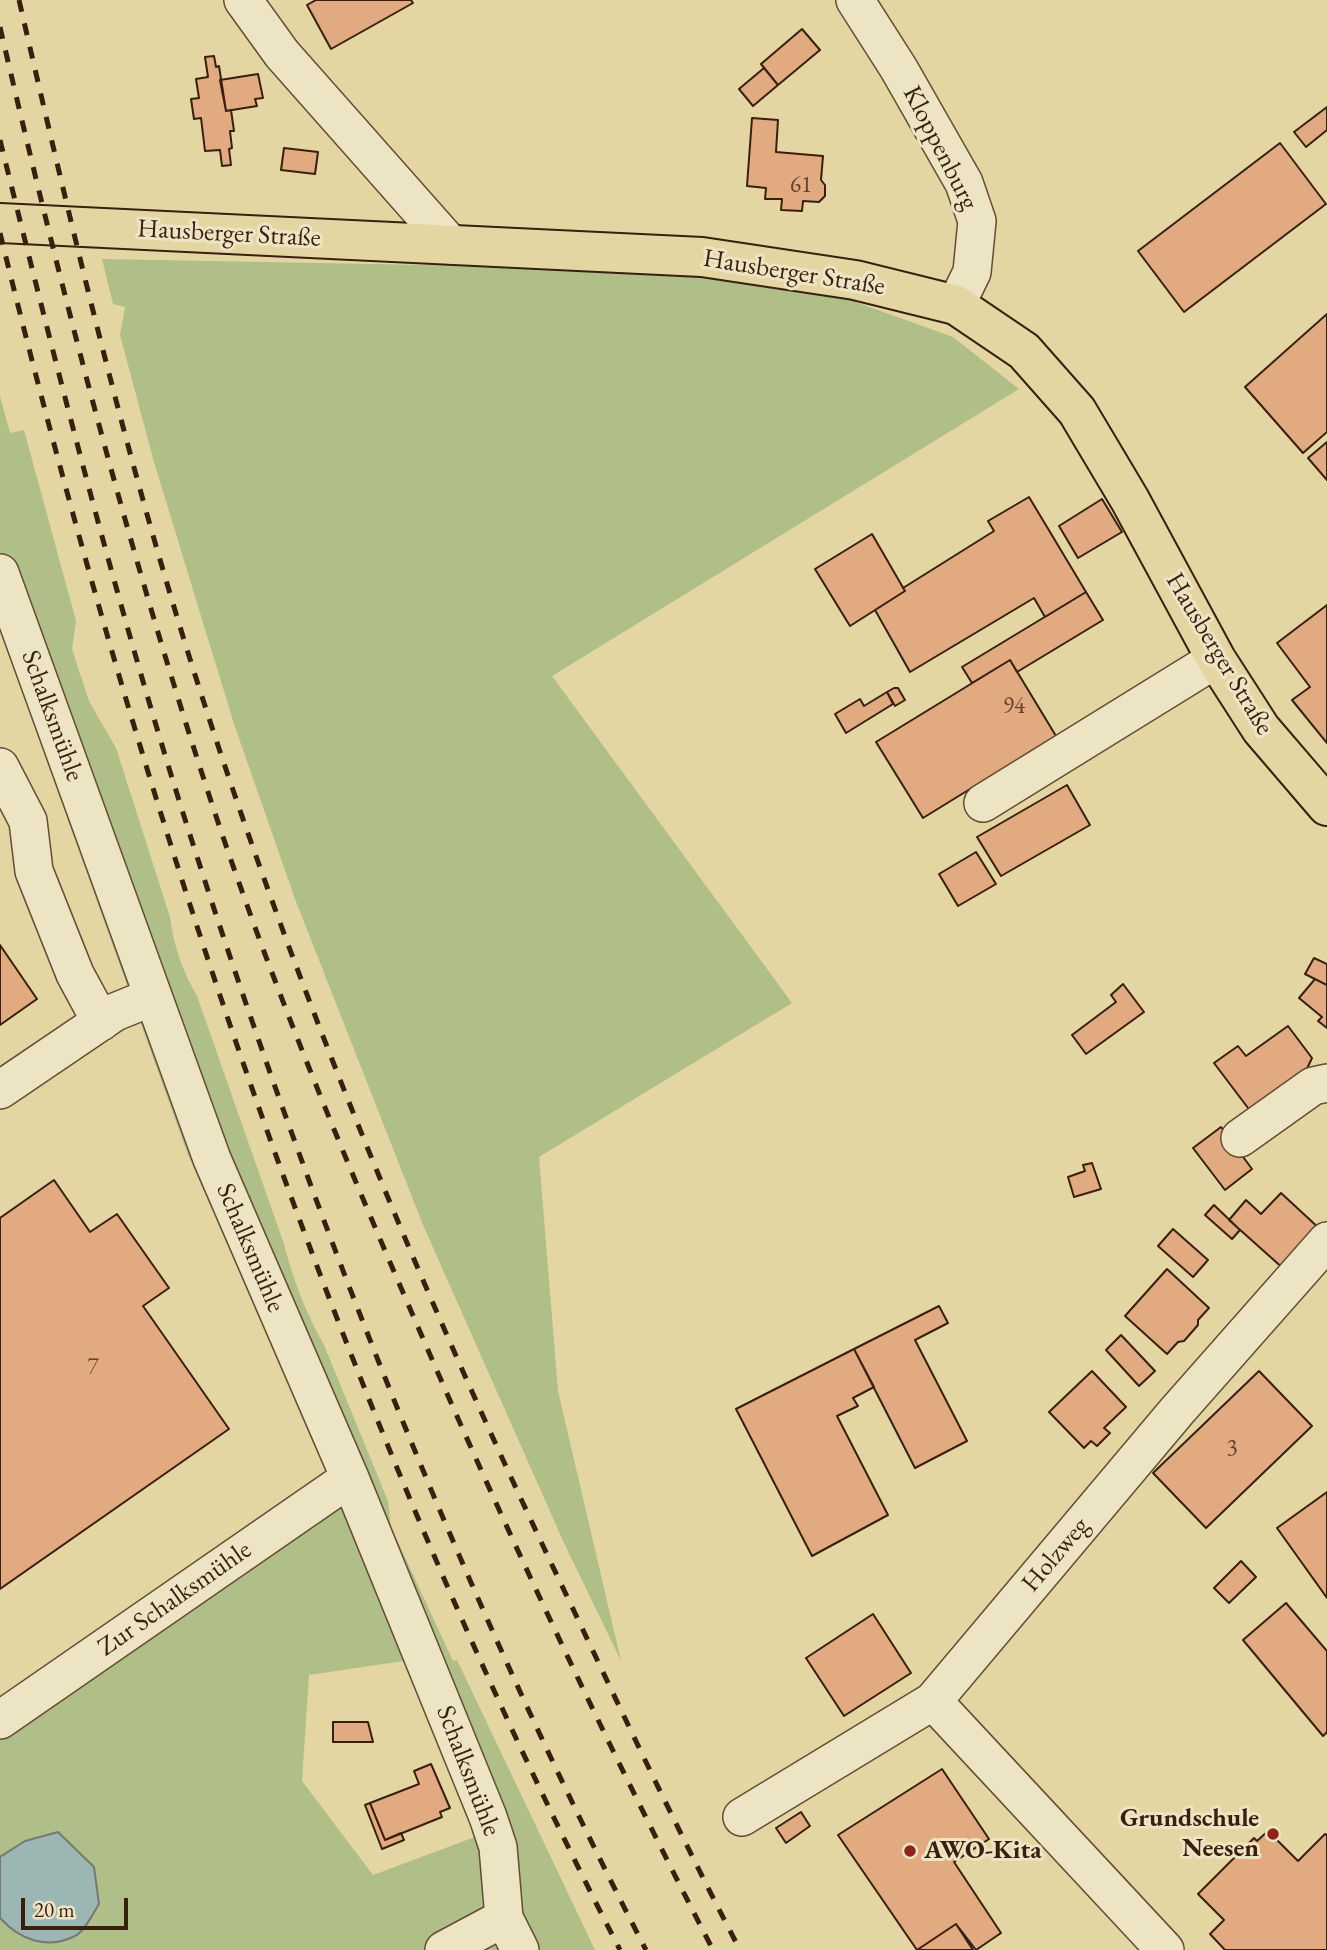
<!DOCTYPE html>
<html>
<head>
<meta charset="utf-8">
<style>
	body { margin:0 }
	#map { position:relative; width:1327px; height:1950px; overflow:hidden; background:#e4d6a3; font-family:"EB Garamond",serif }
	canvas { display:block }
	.scale { position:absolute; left:21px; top:1898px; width:107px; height:32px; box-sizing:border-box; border:4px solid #381f0e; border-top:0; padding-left:9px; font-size:21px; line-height:24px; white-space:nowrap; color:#381f0e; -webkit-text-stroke:5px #ede4c3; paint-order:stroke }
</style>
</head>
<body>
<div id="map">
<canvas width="1327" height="1950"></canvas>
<div class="scale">20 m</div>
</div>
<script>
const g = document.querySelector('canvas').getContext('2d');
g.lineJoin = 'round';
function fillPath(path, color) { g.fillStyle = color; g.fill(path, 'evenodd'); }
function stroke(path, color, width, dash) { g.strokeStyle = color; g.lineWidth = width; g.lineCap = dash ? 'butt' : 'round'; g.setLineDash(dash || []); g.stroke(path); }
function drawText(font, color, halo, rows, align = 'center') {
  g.font = font + ' "EB Garamond",serif'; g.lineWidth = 6; g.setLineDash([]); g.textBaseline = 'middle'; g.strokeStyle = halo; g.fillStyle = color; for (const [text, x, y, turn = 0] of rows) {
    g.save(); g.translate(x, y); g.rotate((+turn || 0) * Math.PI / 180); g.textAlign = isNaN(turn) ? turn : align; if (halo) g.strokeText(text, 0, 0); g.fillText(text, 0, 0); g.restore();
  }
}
const green = new Path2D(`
	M102 259 696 270 850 300 953 337 1019 389 552 676 792 1003 539 1157 558 1391 621 1661 564 1543 423 1225 295 899 234 724 154 462 120 335 125 307 113 304Z
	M0 396 10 433 24 430 76 621 72 649 89 701 116 748 170 917C174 947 182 970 197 996L284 1244C293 1280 306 1313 324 1345L388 1501 391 1527 453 1661 457 1660 595 1950H0V1716L340 1489 188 1155 0 631ZM410 1660 483 1834 373 1875 302 1781 309 1675Z`);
const water = new Path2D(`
	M58 1832 94 1867 99 1904C93 1913 85 1931 75 1936 47 1950 20 1940 0 1918V1857L25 1841Z`);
const building = new Path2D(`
	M316 0H411L413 3 331 49 307 5Z
	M802 29 820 50 778 85 761 64Z
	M214 56 216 67 219 66 226 111 231 110 234 131H230L232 148 229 149 231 165 222 166 220 150 205 151 201 118 194 119 191 99 199 98 196 79 208 77 205 57Z
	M764 68 778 85 753 106 739 89Z
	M258 74 263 98 255 99 257 106 226 111 220 80Z
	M1327 107V130L1306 147 1294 132Z
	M752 118 778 120 776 152 823 156 821 180 825 185V196L819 202 803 201 802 211 781 210 782 199H765L766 188 747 186Z
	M1280 143 1326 204 1184 312 1138 251Z
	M284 148 318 152 315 174 281 170Z
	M1327 314V432L1303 453 1245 387Z
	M1327 442V480L1308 458Z
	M1029 497 1086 592 1045 617 1034 598 910 672 875 610 905 591 903 588 994 531 988 521Z
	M1102 499 1122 532 1078 558 1059 526Z
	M872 534 905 591 850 626 815 569Z
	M1086 592 1103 620 1017 672 1010 660 972 683 962 667Z
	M1327 605V743L1292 700 1310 687 1277 643Z
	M1010 660 1056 736 923 818 876 742Z
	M894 688H898L905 700 895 706 887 692Z
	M887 692 893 704 846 733 835 714 860 699 864 706Z
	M1067 785 1090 825 1001 876 977 837Z
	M976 852 996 884 958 906 939 874Z
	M0 945 37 999 0 1025Z
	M1314 958 1327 964V985L1305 974Z
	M1315 979 1327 985V1028L1318 1021 1322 1017 1299 998Z
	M1123 984 1144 1012 1086 1054 1072 1035 1116 1002 1111 995Z
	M1288 1026 1312 1058 1304 1075 1251 1112 1214 1063 1238 1046 1246 1056Z
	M1221 1127 1252 1169 1225 1190 1193 1148Z
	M1092 1163 1101 1189 1074 1197 1068 1177 1085 1171 1083 1165Z
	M54 1180 90 1232 117 1214 169 1288 143 1306 229 1429 0 1589V1218Z
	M1281 1193 1321 1230 1285 1270 1229 1220 1246 1200 1261 1214Z
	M1214 1205 1240 1230 1232 1239 1205 1215Z
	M1173 1229 1208 1260 1193 1277 1158 1246Z
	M1167 1269 1209 1308 1198 1320V1325L1184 1341 1178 1342 1167 1354 1125 1316Z
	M939 1306 948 1323 915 1340 967 1441 915 1468 854 1349Z
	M1121 1335 1155 1371 1139 1386 1106 1350Z
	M854 1349 874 1387 853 1398 858 1406 837 1416 888 1515 812 1556 736 1409Z
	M1092 1371 1126 1407 1104 1428 1110 1433 1097 1446 1091 1441 1084 1448 1049 1412Z
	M1259 1371 1312 1426 1206 1528 1153 1473Z
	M1327 1492V1598L1277 1528Z
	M1241 1561 1256 1577 1229 1603 1214 1588Z
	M1286 1603 1327 1651V1732L1323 1736 1243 1640Z
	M873 1614 911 1673 844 1716 806 1658Z
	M333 1722H368L373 1742H333Z
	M431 1764 450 1808 440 1812 442 1817 385 1840 370 1803 419 1784 414 1771Z
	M942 1769 989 1839 954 1862 1001 1933 976 1950 956 1924 917 1950 838 1835Z
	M370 1803 385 1840 401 1833 404 1840 382 1849 365 1805Z
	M801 1812 810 1826 786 1843 776 1828Z
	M1268 1831 1298 1861 1325 1834 1327 1835V1950H1225L1210 1934 1224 1920 1198 1894 1254 1838 1257 1841Z
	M956 1924 973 1950H917Z`);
const minor = new Path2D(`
	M243 0 282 54 451 245
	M855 0 899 69 964 183 977 221 972 272 956 305
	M0 573 212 1159 350 1478 488 1817 498 1847 504 1918 520 1950
	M0 767 28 821 34 871 75 974 101 1022
	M983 803 1216 659
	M0 1090 115 1012 152 997
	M1240 1138 1313 1086 1327 1083
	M933 1701 1165 1950
	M0 1720 350 1478
	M742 1817 933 1701 1177 1411 1327 1241
	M444 1950 504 1918`);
const major = new Path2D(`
	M0 223 702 257 855 280 956 305 1024 351 1077 411 1130 500 1216 659 1261 729 1327 806`);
const rail = new Path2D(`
	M19 0C70 221 122 442 190 659 293 986 426 1303 574 1611 628 1725 682 1839 740 1950
	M0 27C60 286 126 542 209 795 269 978 344 1157 421 1334 511 1542 609 1748 713 1950
	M0 140C56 366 113 591 183 813 307 1203 458 1586 646 1950
	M0 233C145 825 341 1408 620 1950`);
const markers = [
	[1273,1834,7,"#8f2418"],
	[910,1851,7,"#8f2418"]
];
const numberNames = [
	["61",801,186],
	["94",1014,707],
	["7",93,1368],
	["3",1232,1449]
];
const streetNames = [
	["Kloppenburg",940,148,63],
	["Hausberger Straße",229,234,3],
	["Hausberger Straße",794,273,9],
	["Hausberger Straße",1219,654,59],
	["Schalksmühle",52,716,70],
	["Schalksmühle",250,1248,67],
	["Holzweg",1056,1555,-50],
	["Zur Schalksmühle",175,1599,-35],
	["Schalksmühle",468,1771,69]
];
const poiNames = [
	["Grundschule",1259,1819],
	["Neesen",1259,1849],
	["AWO-Kita",924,1851,"left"]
];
fillPath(green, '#b0be88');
fillPath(water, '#9cb6b3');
stroke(water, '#747a71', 2);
fillPath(building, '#e1aa80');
stroke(building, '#381f0e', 2);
stroke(minor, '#634d33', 40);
stroke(major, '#381f0e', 42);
stroke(minor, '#ede4c3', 37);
stroke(major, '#e4d6a3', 38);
stroke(rail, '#381f0e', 5, [12, 12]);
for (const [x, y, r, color] of markers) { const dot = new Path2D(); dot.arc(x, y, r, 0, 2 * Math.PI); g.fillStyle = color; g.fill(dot); stroke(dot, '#ede4c3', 2.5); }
drawText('23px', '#62422a', null, numberNames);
drawText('26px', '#381f0e', '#ede4c3', streetNames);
drawText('bold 26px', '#381f0e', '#ede4c3', poiNames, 'right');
</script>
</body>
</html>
